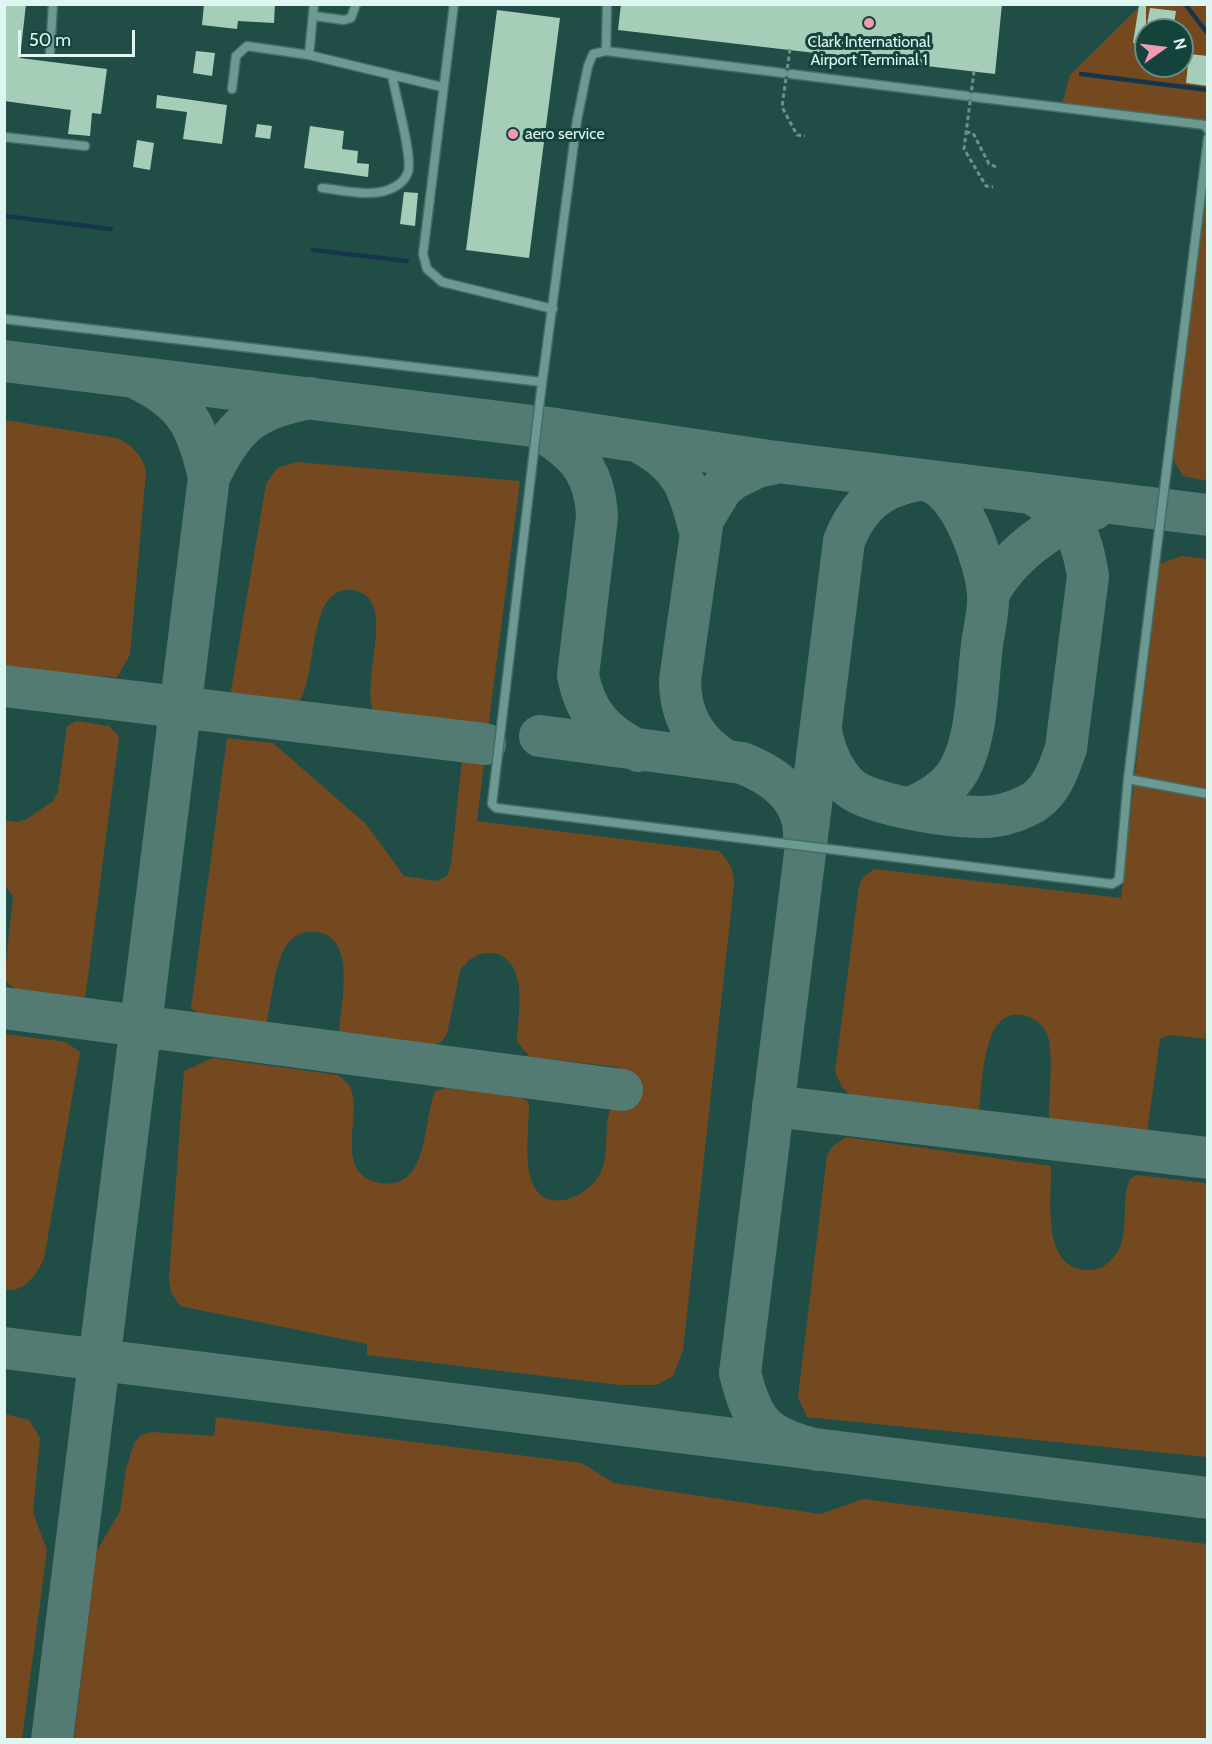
<!DOCTYPE html>
<html>
<head>
<meta charset="utf-8">
<style>
	body { margin:0 }
	#map { position:relative; width:1212px; height:1744px; overflow:hidden; background:#204e47; font-family:Cabin,sans-serif }
	canvas { display:block }
	.frame { position:absolute; inset:0; border:6px solid #def6f1; pointer-events:none }
	.north { position:absolute; left:1134px; top:18px; width:60px; height:60px; box-sizing:border-box; background:#14433c; border:2px solid #658b84; border-radius:50%; rotate:76deg; font-size:16px; font-weight:700; line-height:24px; text-align:center; color:#def6f1 }
	.north::after { content:''; display:block; margin:auto; width:21px; height:27px; background:#f19ab2; clip-path:polygon(50% 0,100% 100%,50% 72%,0 100%) }
	.scale { position:absolute; left:18px; top:30px; width:117px; height:27px; box-sizing:border-box; border:3px solid #def6f1; border-top:0; padding-left:8px; font-size:18px; line-height:21px; white-space:nowrap; color:#def6f1; -webkit-text-stroke:4px #14433c; paint-order:stroke }
</style>
</head>
<body>
<div id="map">
<canvas width="1212" height="1744"></canvas>
<div class="frame"></div>
<div class="north">N</div>
<div class="scale">50 m</div>
</div>
<script>
const g = document.querySelector('canvas').getContext('2d');
g.lineJoin = 'round';
function fillPath(path, color) { g.fillStyle = color; g.fill(path, 'evenodd'); }
function stroke(path, color, width, dash) { g.strokeStyle = color; g.lineWidth = width; g.lineCap = dash ? 'butt' : 'round'; g.setLineDash(dash || []); g.stroke(path); }
function drawText(font, color, halo, rows, align = 'center') {
  g.font = font + ' Cabin,sans-serif'; g.lineWidth = 6; g.setLineDash([]); g.textBaseline = 'middle'; g.strokeStyle = halo; g.fillStyle = color; for (const [text, x, y, turn = 0] of rows) {
    g.save(); g.translate(x, y); g.rotate((+turn || 0) * Math.PI / 180); g.textAlign = isNaN(turn) ? turn : align; if (halo) g.strokeText(text, 0, 0); g.fillText(text, 0, 0); g.restore();
  }
}
const green = new Path2D(`
	M1141 5H1207V121L1062 104 1070 75ZM1146 30H1182V66H1146Z
	M1207 179V481L1183 476 1171 456Z
	M5 420 117 438C132 445 142 455 146 471L130 655 117 677 5 671Z
	M296 462 520 481 488 728 375 715C358 684 398 603 357 591 348 588 338 590 331 597 315 610 312 664 306 685 304 694 298 702 294 710 276 707 238 709 231 691L266 484 277 468Z
	M1182 556 1207 559V1039L1170 1035 1160 1039 1147 1133 1049 1119C1049 1094 1053 1065 1049 1040 1047 1030 1039 1020 1029 1017 982 999 983 1082 979 1110L852 1097 842 1087 835 1072 859 886 863 877 874 869 1121 898 1159 564Z
	M76 721 109 726 119 737 85 999 19 992 4 980 13 897 5 885V820L17 822 25 820 52 802 58 792 67 726Z
	M227 738 273 743 366 824 404 876 436 881 447 876 451 864 462 760 484 762 477 821 719 851C729 861 734 869 734 884L683 1350 673 1376 656 1385H620L367 1355V1344L180 1306 171 1292 169 1279 184 1071 213 1058 338 1075C344 1080 350 1084 352 1092 360 1121 334 1176 381 1183 429 1191 423 1120 435 1091L446 1088 520 1097 527 1101 529 1107C529 1136 516 1207 564 1200 576 1198 591 1188 598 1177 611 1158 603 1131 610 1110 612 1103 619 1097 622 1090L618 1067 530 1057 517 1042C518 1016 530 957 491 953 477 952 467 960 460 971L447 1034 441 1042 432 1046 339 1033C341 1004 359 929 310 932 300 932 289 939 284 949 274 968 271 1004 266 1026L205 1018 191 1008Z
	M5 1034 66 1042 80 1052 44 1259C35 1276 26 1292 4 1290Z
	M846 1137 1051 1166C1052 1199 1040 1270 1089 1270 1101 1270 1112 1262 1118 1251 1130 1230 1120 1200 1130 1179L1136 1175 1207 1183V1457L807 1417 798 1397 827 1155 833 1146Z
	M5 1414 29 1420 40 1438 33 1513 47 1550 22 1739H5Z
	M216 1417 582 1463 614 1483 820 1514 864 1499 1207 1544V1739H74L96 1552 120 1511 126 1469 134 1443 141 1435 151 1432 214 1436Z`);
const stream = new Path2D(`
	M1185 4 1208 34
	M1081 74 1208 90
	M4 216 111 229
	M313 250 407 261`);
const taxiway = new Path2D(`
	M4 361 549 428 769 461 1208 515
	M138 379C187 403 197 426 209 477
	M538 428C575 452 595 469 597 517L578 675C585 713 604 734 639 751
	M643 444C681 465 689 487 699 528
	M988 595C1007 557 1054 522 1094 509
	M4 686 485 744
	M821 731C825 752 833 772 849 787 869 806 968 821 995 816 1009 814 1022 809 1034 802 1053 789 1059 768 1066 748L1088 576C1081 531 1071 515 1031 493
	M540 736 742 763C775 776 806 798 804 838
	M726 761C695 742 680 716 680 680L703 519 722 488 733 479 757 467 776 463
	M4 1008 622 1090
	M773 1106 1208 1158
	M4 1348 1208 1498
	M817 1450C765 1437 753 1425 740 1373L844 541C855 514 870 494 899 485 905 483 914 480 921 480 959 480 987 565 988 595 989 611 984 629 982 645 977 683 978 737 959 770 948 789 930 800 910 808
	M52 1740 209 477C234 425 253 408 311 398`);
const building = new Path2D(`
	M4 4H26L20 58 107 69 101 114 92 113 90 136 68 134 71 110 4 101Z
	M204 4H275L274 23 238 21 237 29 202 25Z
	M621 4H1002L995 74 618 30Z
	M1139 5 1146 6V46L1133 43Z
	M1150 8 1176 11 1173 30H1146Z
	M497 10 560 18 529 258 466 250Z
	M196 51 215 53 212 76 193 73Z
	M1189 54 1208 56V86L1186 83Z
	M157 95 227 105 222 144 183 139 187 112 156 108Z
	M257 124 272 126 270 139 255 137Z
	M310 126 344 131 342 149 358 151 357 163 369 164 368 177 304 168Z
	M137 140 154 143 150 170 133 167Z
	M404 192 418 193 415 226 400 224Z`);
const path = new Path2D(`
	M966 132 973 133 989 164 999 168`);
const service = new Path2D(`
	M314 4 309 55 442 87
	M454 4 423 254 427 269 442 282 553 309
	M314 16 344 20 351 18 356 4
	M606 51 607 4
	M50 52 53 4
	M783 73 606 51 593 54 588 66 577 120 541 391 492 804 496 808 1112 884 1119 880 1128 779 1208 138
	M791 74 967 96
	M232 89 236 56 247 46 309 55
	M974 97 1205 125 1208 130
	M4 137 85 146
	M322 188C342 190 368 197 388 190 396 187 405 181 408 172 413 157 395 94 392 75
	M4 319 542 382
	M1128 779 1208 794`);
const pathBridge = new Path2D(`
	M790 49 782 107 797 135 805 136
	M974 71 964 149 986 186 993 187`);
const markers = [
	[869,23,6,"#f19ab2"],
	[513,134,6,"#f19ab2"]
];
const poiNames = [
	["Clark International",869,42],
	["Airport Terminal 1",869,60],
	["aero service",525,134,"left"]
];
fillPath(green, '#744920');
stroke(stream, '#15354b', 4.5);
stroke(taxiway, '#537b74', 42);
fillPath(building, '#a5cdb8');
stroke(service, '#436e68', 11);
stroke(path, '#6c918b', 3, [4.5, 3]);
stroke(service, '#6c9a92', 8);
stroke(pathBridge, '#6c918b', 3, [4.5, 3]);
for (const [x, y, r, color] of markers) { const dot = new Path2D(); dot.arc(x, y, r, 0, 2 * Math.PI); g.fillStyle = color; g.fill(dot); stroke(dot, '#14433c', 2); }
drawText('16px', '#def6f1', '#14433c', poiNames);
</script>
</body>
</html>
